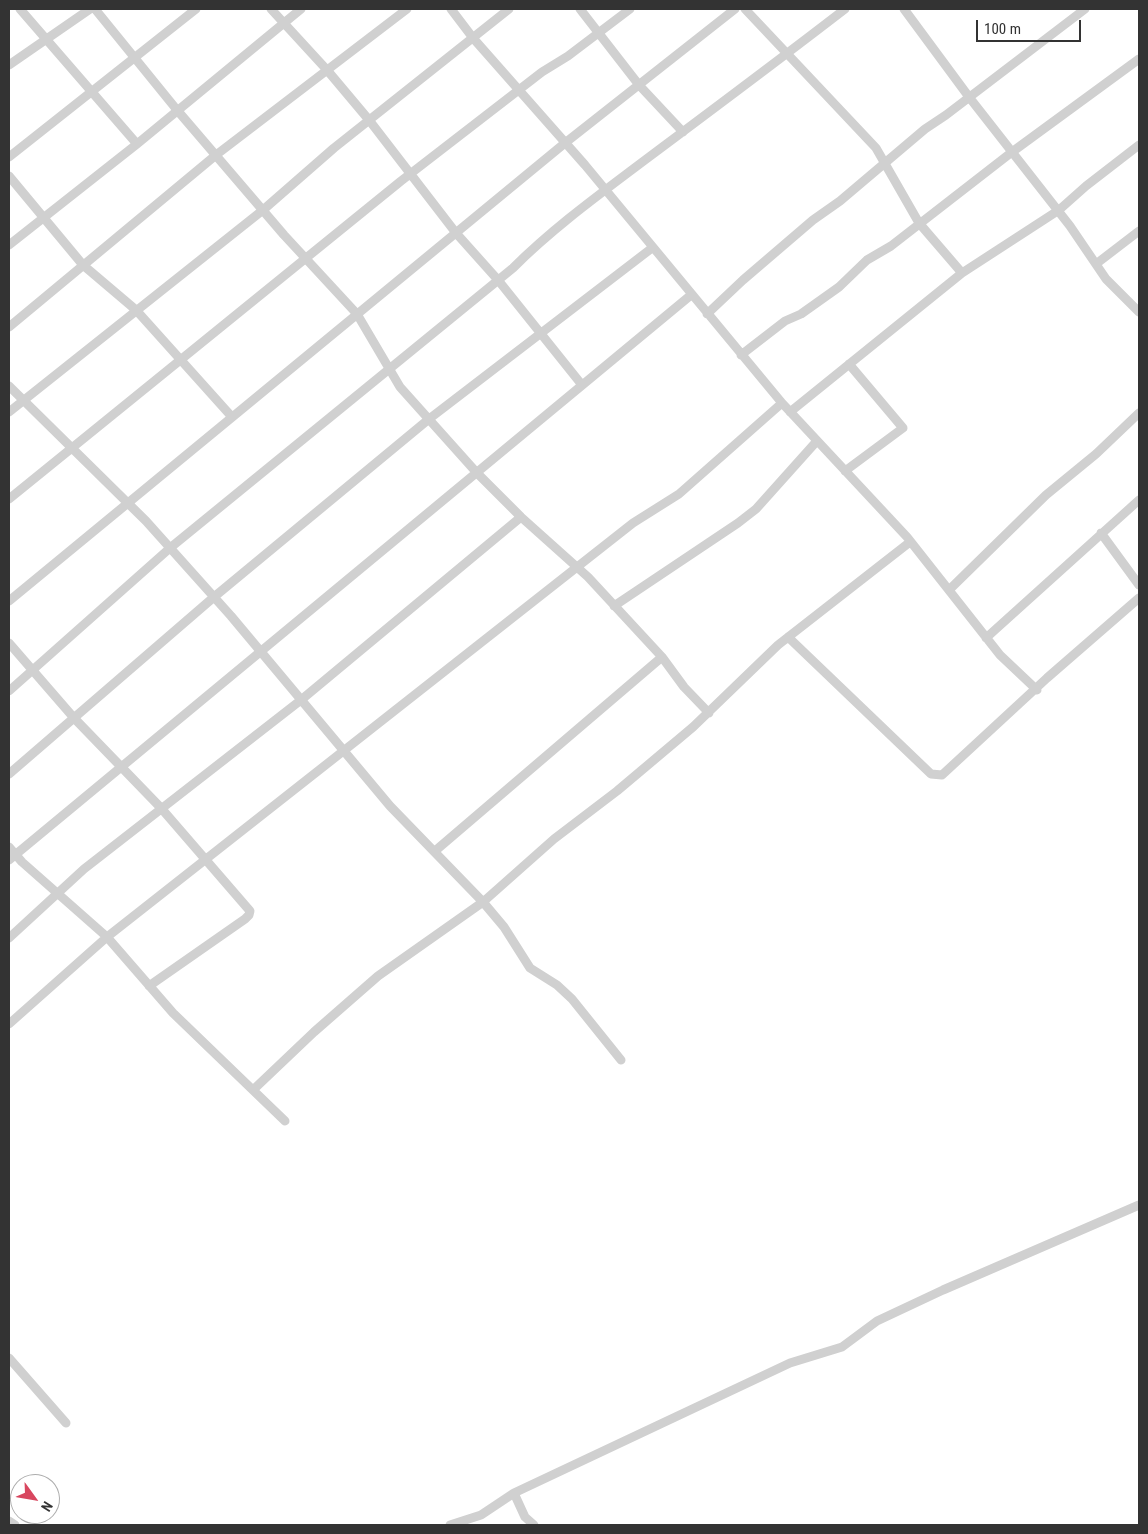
<!DOCTYPE html>
<html>
<head>
<meta charset="utf-8">
<style>
	body { margin:0 }
	#map { position:relative; width:1148px; height:1534px; overflow:hidden; background:#fff; font-family:"Roboto Condensed",sans-serif }
	canvas { display:block }
	.frame { position:absolute; inset:0; border:10px solid #333; pointer-events:none }
	.north { position:absolute; left:10px; top:1474px; width:50px; height:50px; box-sizing:border-box; background:#fff; border:1px solid #adadad; border-radius:50%; rotate:122deg; font-size:14px; font-weight:700; line-height:20px; text-align:center; color:#333 }
	.north::after { content:''; display:block; margin:auto; width:18px; height:22px; background:#d8465f; clip-path:polygon(50% 0,100% 100%,50% 72%,0 100%) }
	.scale { position:absolute; left:976px; top:20px; width:105px; height:22px; box-sizing:border-box; border:2px solid #333; border-top:0; padding-left:6px; font-size:15px; line-height:18px; white-space:nowrap; color:#333; -webkit-text-stroke:4px #fff; paint-order:stroke }
</style>
</head>
<body>
<div id="map">
<canvas width="1148" height="1534"></canvas>
<div class="frame"></div>
<div class="north">N</div>
<div class="scale">100 m</div>
</div>
<script>
const g = document.querySelector('canvas').getContext('2d');
g.lineJoin = 'round';
function stroke(path, color, width, dash) { g.strokeStyle = color; g.lineWidth = width; g.lineCap = dash ? 'butt' : 'round'; g.setLineDash(dash || []); g.stroke(path); }
const minor = new Path2D(`
	M20 9 137 144
	M95 9 177 110 284 235 357 314 400 387 477 473 521 517 588 577 662 657 684 687 709 713
	M271 9 327 70 369 120 456 233 498 280 582 385
	M451 9 473 38 585 165 782 403
	M580 9 639 85 683 132
	M745 9 876 148 919 223 962 273 1059 210 1086 186 1139 145
	M904 9 969 97 1070 226 1106 279 1139 312
	M9 65 90 9
	M9 157 196 9
	M9 176 83 265 136 310 232 417
	M9 245 137 144 301 9
	M1096 264 1139 231
	M707 314 743 280 813 220 840 201 925 129 946 115 1085 9
	M9 327 216 155 407 9
	M741 355 785 321 801 314 839 287 867 260 891 246 1012 152 1139 59
	M9 386 146 521 231 616 390 806 483 902 504 927 530 968 557 985 572 999 621 1060
	M9 412 263 210 334 148 509 9
	M790 412 962 273
	M845 471 903 428 849 364
	M9 499 401 181 542 72 568 56 630 9
	M1101 533 1139 585
	M949 590 1046 495 1096 454 1139 413
	M9 601 565 143 735 9
	M614 606 738 523 756 509 816 442
	M788 637 931 774 942 775 1047 678 1139 598
	M986 638 1139 500
	M9 643 74 718 161 808 250 911 249 915 245 919 149 986
	M9 691 170 548 513 268C553 228 600 194 645 160 712 110 779 60 845 9
	M9 774 214 597 429 419 652 248
	M9 847 22 862 107 937 173 1013 285 1121
	M435 851 662 657
	M9 860 691 295
	M9 938 84 869 301 700 521 517
	M9 1024 107 937 633 523 679 494 782 403 907 537 1000 655 1037 690
	M253 1090 314 1032 378 976 483 902 554 839 617 791 693 727 778 645 910 542
	M9 1358 66 1423
	M514 1493 525 1517 534 1525
	M9 1521 15 1525
	M450 1525 481 1515 514 1493 790 1363 842 1347 877 1321 943 1290 1139 1205`);
stroke(minor, '#d0d0d0', 9);
</script>
</body>
</html>
